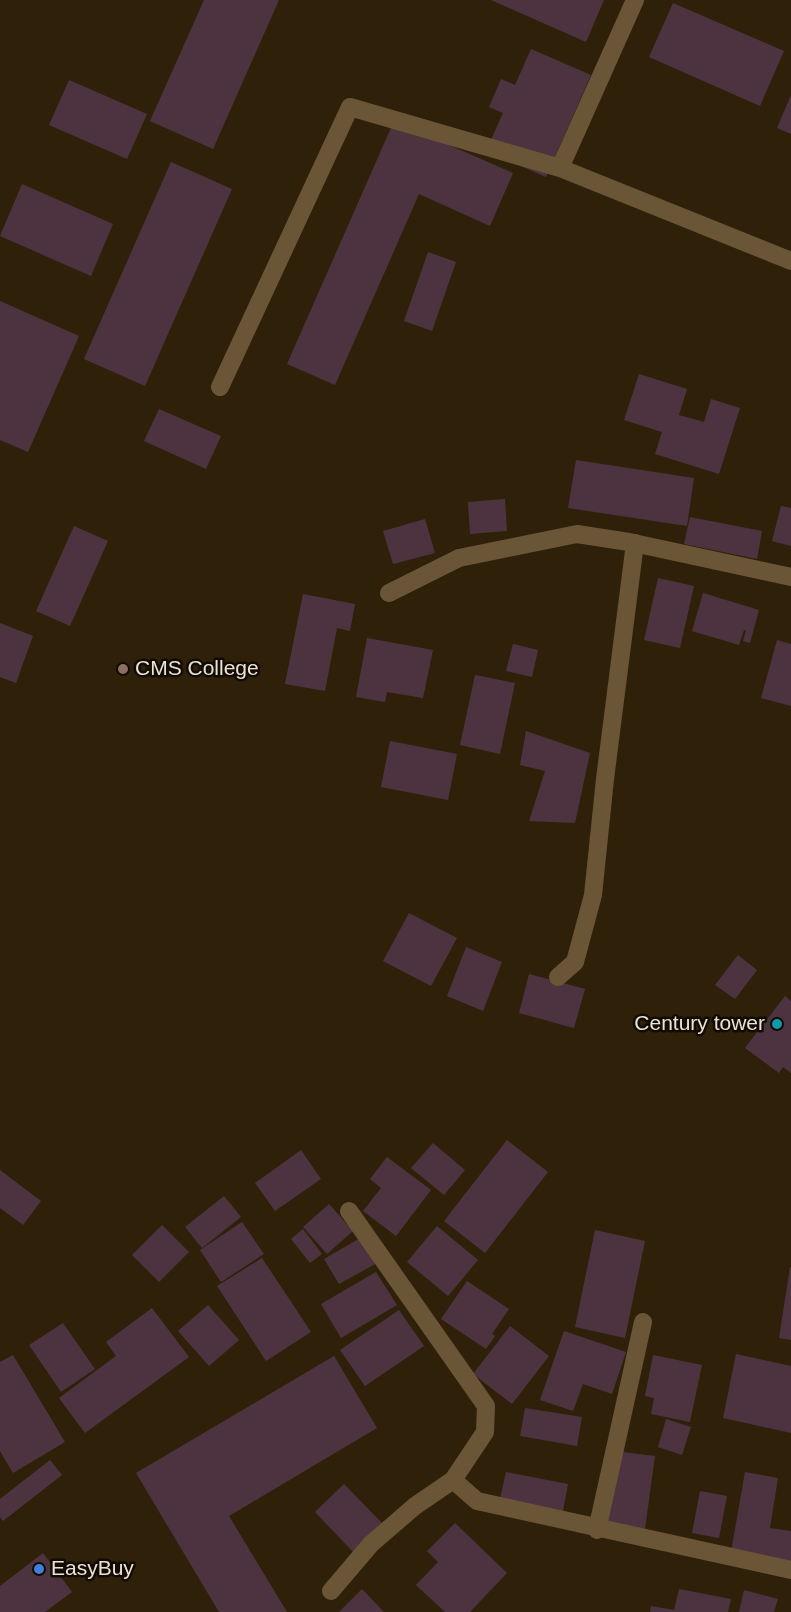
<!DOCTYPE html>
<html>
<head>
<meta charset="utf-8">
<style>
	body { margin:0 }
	canvas { display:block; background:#2f200a }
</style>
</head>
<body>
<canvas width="791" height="1612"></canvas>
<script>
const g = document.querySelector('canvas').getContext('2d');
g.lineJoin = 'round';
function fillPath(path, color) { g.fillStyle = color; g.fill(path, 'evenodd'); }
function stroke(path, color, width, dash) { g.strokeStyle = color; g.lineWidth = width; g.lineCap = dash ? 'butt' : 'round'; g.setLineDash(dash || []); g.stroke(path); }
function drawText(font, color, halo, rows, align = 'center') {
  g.font = font + ' Arial,sans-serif'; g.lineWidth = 5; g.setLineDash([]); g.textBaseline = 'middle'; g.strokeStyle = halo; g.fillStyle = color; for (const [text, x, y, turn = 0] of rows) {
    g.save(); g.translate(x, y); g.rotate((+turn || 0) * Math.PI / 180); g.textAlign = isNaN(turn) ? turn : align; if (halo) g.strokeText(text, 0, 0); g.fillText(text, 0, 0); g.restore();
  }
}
const building = new Path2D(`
	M204 0H279L213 149 150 121Z
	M491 0H604L586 42Z
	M673 3 784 51 760 106 649 57Z
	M531 49 591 75 546 177 486 151 503 113 489 107 501 79 515 85Z
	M69 80 147 114 127 159 49 125Z
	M791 95V134L777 128Z
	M394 121 513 173 490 226 419 194 335 385 287 364Z
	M171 162 232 189 145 386 84 359Z
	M22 184 113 224 91 276 0 236Z
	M428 252 456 262 432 331 404 321Z
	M0 301 79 336 28 452 0 440Z
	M639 374 687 389 679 415 704 422 711 399 740 408 719 474 655 454 662 432 624 420Z
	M159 409 221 436 206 469 144 441Z
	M576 460 694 478 687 526 568 508Z
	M505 499 507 531 470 534 468 502Z
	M781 506 791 508V546L772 541Z
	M690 517 762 531 757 559 684 544Z
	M425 519 435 553 393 564 383 531Z
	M74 526 108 541 70 626 36 611Z
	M658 578 694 586 680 648 644 640Z
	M703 593 759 610 750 643 743 641 746 630H744L739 645 692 631Z
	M303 594 355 604 350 631 337 628 325 691 285 684Z
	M0 623 33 636 16 683 0 677Z
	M367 638 433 650 423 698 387 692 385 702 356 697Z
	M777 640 791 644V706L761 698Z
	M513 644 538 650 532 677 506 671Z
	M475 675 515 683 500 754 460 745Z
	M526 731 590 753 575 823 529 821 545 771 520 765Z
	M390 741 457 754 448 800 381 787Z
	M409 913 457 938 431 986 383 961Z
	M466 947 502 962 483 1011 447 996Z
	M738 955 757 970 735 999 715 985Z
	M529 974 585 989 574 1028 519 1013Z
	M785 996 791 1001V1073L783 1067 779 1073 745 1048Z
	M507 1140 548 1172 485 1253 444 1221Z
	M433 1143 465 1170 444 1195 411 1168Z
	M301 1150 321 1179 275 1211 255 1183Z
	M387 1157 431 1190 396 1236 363 1211 381 1188 370 1179Z
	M0 1170 41 1201 23 1225 0 1208Z
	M224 1196 241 1217 202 1248 185 1227Z
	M329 1204 353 1231 327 1254 303 1227Z
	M242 1222 264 1254 221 1282 200 1250Z
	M162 1225 189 1252 159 1282 132 1255Z
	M437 1226 478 1260 448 1296 407 1262Z
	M303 1229 322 1254 310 1263 291 1239Z
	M595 1230 645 1241 625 1338 575 1327Z
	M362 1237 377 1263 339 1284 324 1259Z
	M262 1258 311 1332 266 1361 217 1286Z
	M790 1267H791V1340L779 1338Z
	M376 1272 397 1305 341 1338 321 1304Z
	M467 1281 509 1309 492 1334 495 1336 486 1349 441 1319Z
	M208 1305 239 1340 209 1366 178 1331Z
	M152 1308 189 1357 85 1433 59 1398 116 1356 106 1342Z
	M399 1310 424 1346 365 1386 340 1350Z
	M63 1323 95 1369 61 1392 29 1345Z
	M510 1326 549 1356 512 1404 473 1374Z
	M564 1331 626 1352 612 1394 583 1384 573 1411 540 1400Z
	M736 1354 791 1366V1433L723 1418Z
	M13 1355 65 1442 13 1473 0 1451V1362Z
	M653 1355 702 1365 690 1422 651 1414 654 1398 645 1396Z
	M334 1356 377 1428 229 1516 287 1612H219L136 1473Z
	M525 1408 582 1417 577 1446 520 1436Z
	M666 1419 691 1427 682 1455 658 1447Z
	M615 1451 655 1456 645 1529 605 1524Z
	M50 1460 62 1475 3 1521 0 1517V1499Z
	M506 1472 568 1484 563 1511 500 1499Z
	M745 1472 778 1478 770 1528 791 1531V1562L731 1552Z
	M344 1484 384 1525 354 1553 315 1512Z
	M700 1491 727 1496 719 1538 692 1533Z
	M455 1523 507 1573 470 1612H445L416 1585 438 1562 427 1551Z
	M43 1553 72 1592 45 1612H0V1586Z
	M362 1589 384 1612H339Z
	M679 1589 731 1599 728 1612H650L651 1606 674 1610Z
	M744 1590 778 1599 774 1612H739Z`);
const minor = new Path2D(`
	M560 168 635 0
	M220 387 350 107 560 168 791 261
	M389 593 459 558 577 534 629 542 791 577
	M558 977 575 962 593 895 605 779 635 543
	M453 1480 477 1501 791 1570
	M597 1530 643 1322
	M331 1591 371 1544 415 1506 453 1480 485 1432 486 1406 349 1211`);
const markers = [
	[123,669,6,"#8d6e63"],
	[777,1024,6,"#0f9aa8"],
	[39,1569,6,"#3f7fe0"]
];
const poiNames = [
	["CMS College",135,669],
	["Century tower",765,1024,"right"],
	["EasyBuy",51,1569]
];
fillPath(building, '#4d3340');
stroke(minor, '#6a5636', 18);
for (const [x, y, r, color] of markers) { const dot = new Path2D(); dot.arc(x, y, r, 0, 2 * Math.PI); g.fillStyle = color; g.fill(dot); stroke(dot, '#120b04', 2); }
drawText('21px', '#ebe1d4', '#120b04', poiNames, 'left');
</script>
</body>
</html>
